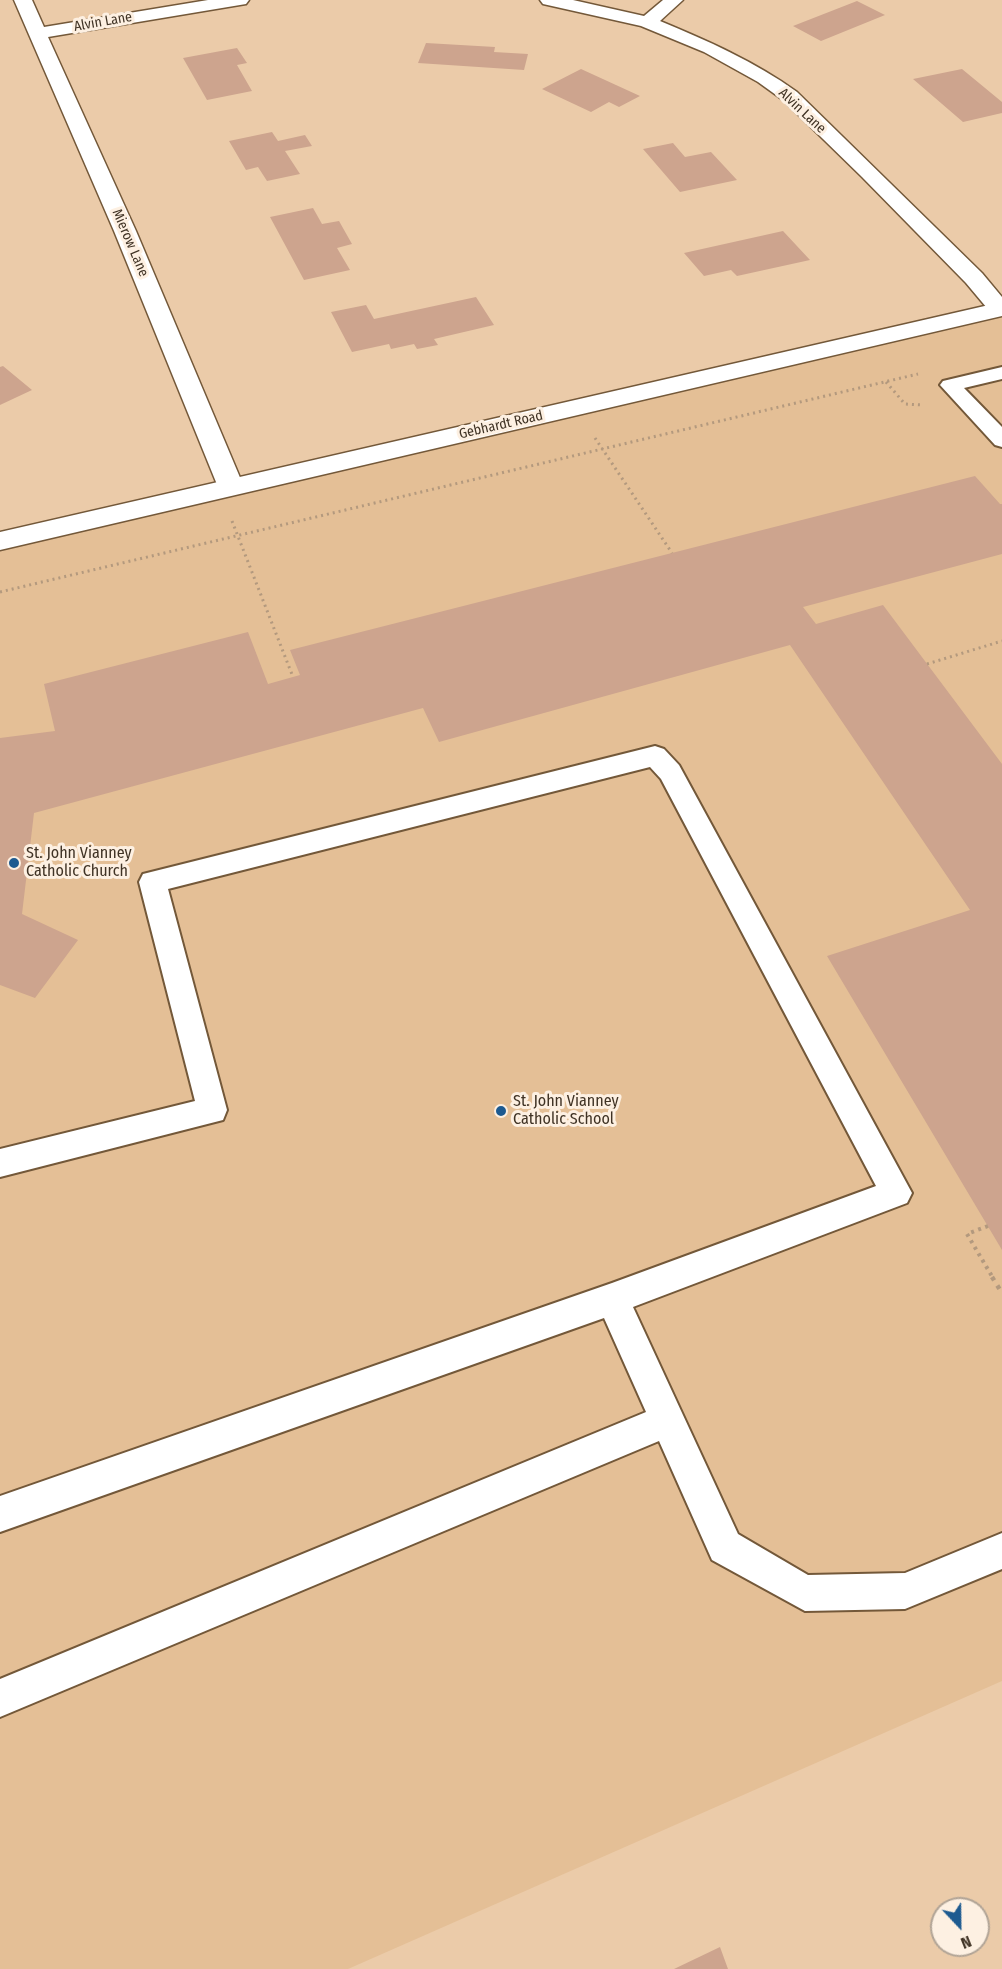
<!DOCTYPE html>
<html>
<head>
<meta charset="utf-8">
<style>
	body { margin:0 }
	#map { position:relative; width:1002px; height:1969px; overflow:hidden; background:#ebcba9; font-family:"Fira Sans Condensed",sans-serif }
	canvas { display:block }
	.north { position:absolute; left:930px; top:1897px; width:60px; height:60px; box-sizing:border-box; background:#fdf0e2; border:2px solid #b1a496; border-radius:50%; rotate:158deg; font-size:16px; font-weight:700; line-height:24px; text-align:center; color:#403325 }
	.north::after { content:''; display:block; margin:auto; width:21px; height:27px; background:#1d5a90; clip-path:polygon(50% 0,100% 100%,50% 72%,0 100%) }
</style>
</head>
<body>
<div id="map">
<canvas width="1002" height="1969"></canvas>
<div class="north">N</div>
</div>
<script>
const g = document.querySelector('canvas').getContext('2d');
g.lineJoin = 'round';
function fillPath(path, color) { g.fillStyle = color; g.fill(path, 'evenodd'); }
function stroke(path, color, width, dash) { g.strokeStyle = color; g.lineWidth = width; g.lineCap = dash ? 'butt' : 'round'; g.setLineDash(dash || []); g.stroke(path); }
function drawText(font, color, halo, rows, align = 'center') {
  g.font = font + ' "Fira Sans Condensed",sans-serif'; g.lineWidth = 6; g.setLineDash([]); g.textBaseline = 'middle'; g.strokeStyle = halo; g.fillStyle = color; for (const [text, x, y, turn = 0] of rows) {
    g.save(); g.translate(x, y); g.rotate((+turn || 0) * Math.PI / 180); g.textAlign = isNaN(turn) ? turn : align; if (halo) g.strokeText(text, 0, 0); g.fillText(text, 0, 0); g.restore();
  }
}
const built = new Path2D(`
	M1002 309V1681L348 1969H0V541Z`);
const building = new Path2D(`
	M857 1 885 15 821 41 793 26Z
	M426 43 495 47 494 52 528 54 524 70 418 63Z
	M237 48 247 63 237 65 252 91 207 100 183 58Z
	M581 69 640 96 619 107 609 102 591 112 542 89Z
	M962 69 1002 102V113L963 122 913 79Z
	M272 132 278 141 305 135 312 146 285 151 300 174 267 181 258 167 246 170 229 141Z
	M673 143 685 157 711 152 737 180 680 192 643 149Z
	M313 208 322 224 339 221 352 244 337 248 350 270 304 280 270 217Z
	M783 231 810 260 737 276 731 270 704 276 684 253Z
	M476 297 494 325 434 339 438 345 417 349 414 344 391 349 389 344 352 352 331 312 366 305 374 319Z
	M3 366 32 390 0 405V367Z
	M975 476 1000 504H1002V554L803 607 816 624 883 605 1002 764V1250L827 956 970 910 790 645 439 742 423 708 34 813 22 914 78 940 35 998 0 985V738L55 731 44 684 248 632 268 684 300 675 290 650Z
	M720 1947 728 1969H674Z`);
const pathFar2 = new Path2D(`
	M886 382 905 404 923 405
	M595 438 672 553
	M232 521 293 677
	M0 592 918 374
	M927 664 1002 641`);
const pathFar1 = new Path2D(`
	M988 1226 967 1234 993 1278`);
const path = new Path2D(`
	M992 1277 1002 1293`);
const service = new Path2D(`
	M1002 367V379L964 388 1002 427V447L995 445 940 385 943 381Z
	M655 746 664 749 679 765 912 1193 907 1203 633 1307 738 1534 808 1575 905 1573 1002 1533V1569L905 1609 805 1611 712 1560 659 1441 0 1717V1679L646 1412 604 1318 0 1532V1496L612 1283 876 1186 661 779 650 767 168 889 227 1110 223 1120 0 1177V1149L195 1101 139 882 143 874Z`);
const minor = new Path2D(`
	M14 0H32L44 27 208 0H249L246 4 48 37 136 231 244 487 240 493 231 495 222 493 218 487 114 231Z
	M540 0H573L644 16 663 0H683L660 21C708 41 754 61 797 92L982 273 1002 297V315L992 314 966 283 862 177 783 100 758 82 704 52 641 26 543 4Z`);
const tertiary = new Path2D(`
	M1002 302V316L0 550V532Z`);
const markers = [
	[14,863,6,"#1d5a90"],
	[501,1111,6,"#1d5a90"]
];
const farStreetnames = [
	["Alvin Lane",103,22,-10],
	["Alvin Lane",802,111,43],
	["Mierow Lane",130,243,67],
	["Gebhardt Road",501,425,-13]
];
const poiNames = [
	["St. John Vianney",26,854],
	["Catholic Church",26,872],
	["St. John Vianney",513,1102],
	["Catholic School",513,1120]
];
fillPath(built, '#e4bf96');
fillPath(building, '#cda48e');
stroke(service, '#735839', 4);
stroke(minor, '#735839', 3);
stroke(tertiary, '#735839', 3);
stroke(pathFar2, '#b3997e', 3, [2, 4]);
stroke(pathFar1, '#b3997e', 4, [3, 4.5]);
stroke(path, '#b3997e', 4.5, [4, 6]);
fillPath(service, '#fff');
fillPath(minor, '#fff');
fillPath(tertiary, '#fff');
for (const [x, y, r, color] of markers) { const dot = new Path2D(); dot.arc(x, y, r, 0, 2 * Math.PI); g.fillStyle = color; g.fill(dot); stroke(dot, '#fdf0e2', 2); }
drawText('14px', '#403325', '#fdf0e2', farStreetnames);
drawText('16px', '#403325', '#fdf0e2', poiNames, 'left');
</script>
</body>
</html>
